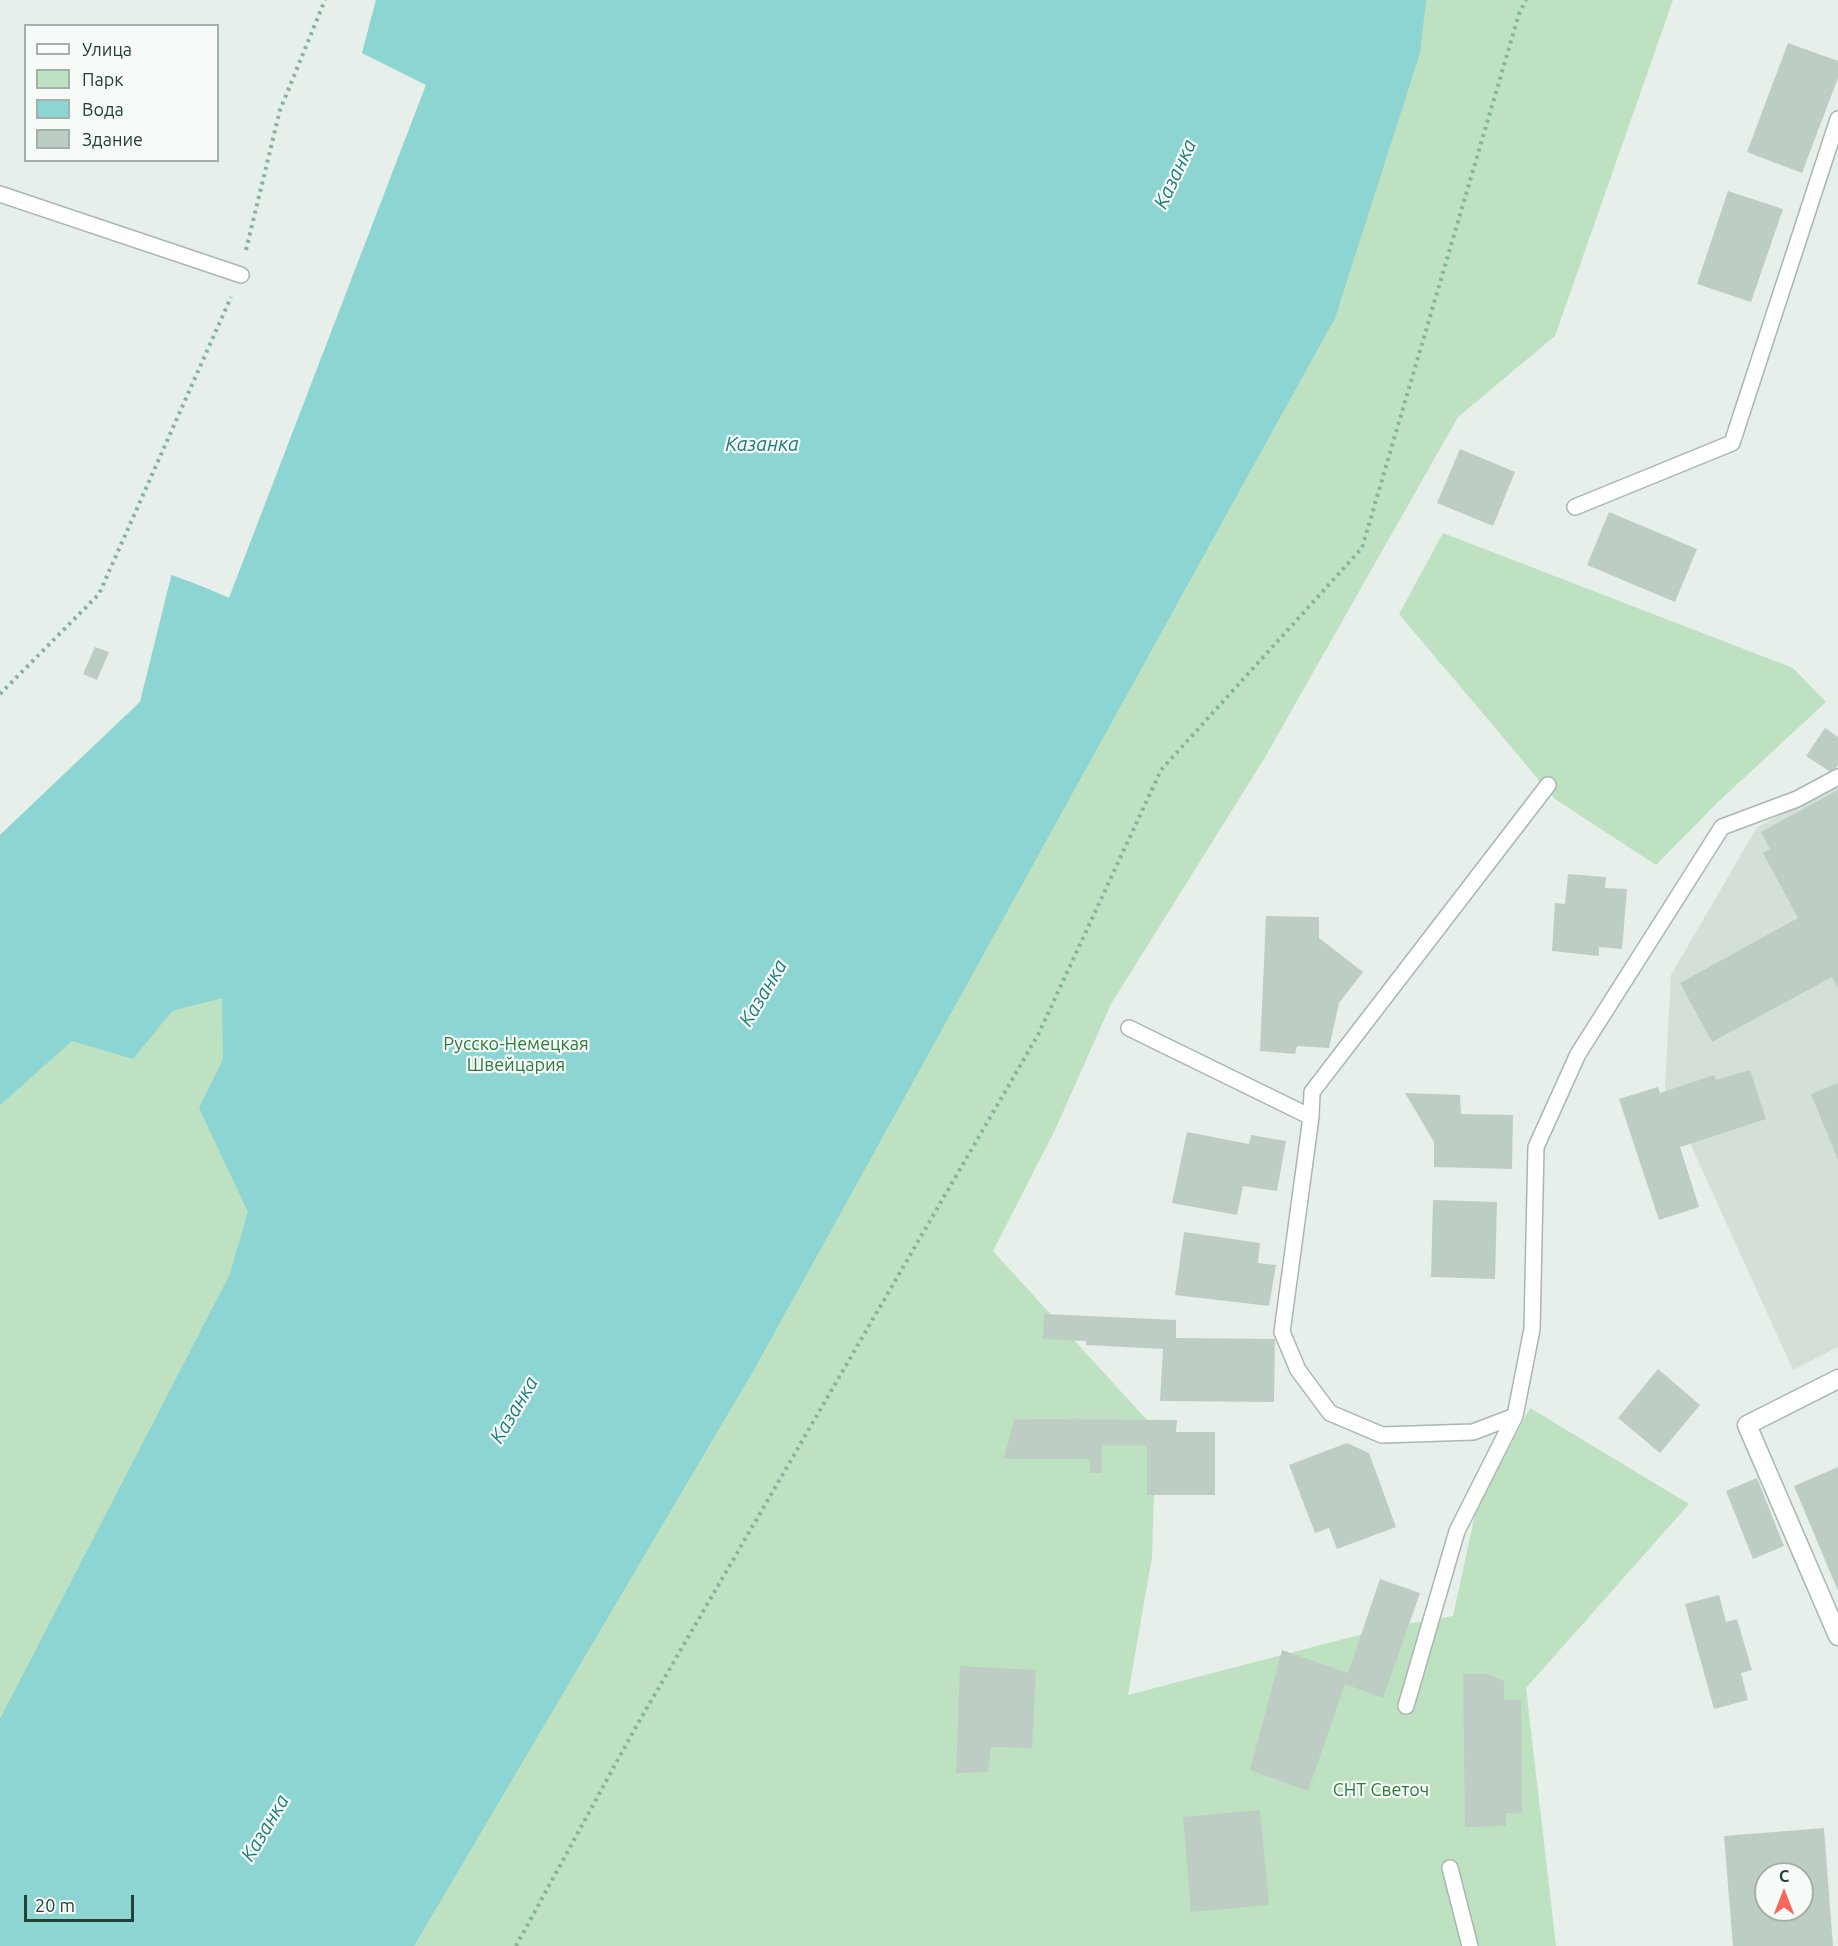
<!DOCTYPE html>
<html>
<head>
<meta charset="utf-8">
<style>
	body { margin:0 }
	#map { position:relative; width:1838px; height:1946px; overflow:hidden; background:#e6efe9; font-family:Ubuntu,sans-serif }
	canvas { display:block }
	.legend { position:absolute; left:24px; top:24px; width:195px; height:138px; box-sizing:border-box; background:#f7fbf8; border:2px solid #a2b1aa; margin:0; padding:8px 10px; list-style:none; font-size:18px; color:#234234 }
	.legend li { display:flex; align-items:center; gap:12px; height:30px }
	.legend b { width:30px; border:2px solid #a2b1aa }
	.north { position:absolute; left:1754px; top:1862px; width:60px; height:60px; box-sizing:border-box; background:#f7fbf8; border:2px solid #a2b1aa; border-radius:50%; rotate:0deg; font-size:16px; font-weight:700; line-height:24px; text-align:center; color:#234234 }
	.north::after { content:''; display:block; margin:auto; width:21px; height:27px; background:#f7665c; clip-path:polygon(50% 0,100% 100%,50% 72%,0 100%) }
	.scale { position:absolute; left:24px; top:1895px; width:110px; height:27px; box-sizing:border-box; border:3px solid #234234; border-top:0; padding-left:8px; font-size:18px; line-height:21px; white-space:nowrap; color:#234234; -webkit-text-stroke:4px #f7fbf8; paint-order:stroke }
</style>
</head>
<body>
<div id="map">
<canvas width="1838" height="1946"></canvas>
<ul class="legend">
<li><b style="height:8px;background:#fff"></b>Улица</li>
<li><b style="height:16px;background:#bee1c1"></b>Парк</li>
<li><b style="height:16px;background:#8cd5d3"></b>Вода</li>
<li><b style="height:16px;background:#becdc4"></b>Здание</li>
</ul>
<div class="north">С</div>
<div class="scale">20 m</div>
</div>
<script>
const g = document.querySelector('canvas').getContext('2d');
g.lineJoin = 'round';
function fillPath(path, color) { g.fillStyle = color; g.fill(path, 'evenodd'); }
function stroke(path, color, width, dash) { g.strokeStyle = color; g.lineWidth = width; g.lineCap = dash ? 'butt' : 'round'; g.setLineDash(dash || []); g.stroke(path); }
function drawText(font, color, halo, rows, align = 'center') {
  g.font = font + ' Ubuntu,sans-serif'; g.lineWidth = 4.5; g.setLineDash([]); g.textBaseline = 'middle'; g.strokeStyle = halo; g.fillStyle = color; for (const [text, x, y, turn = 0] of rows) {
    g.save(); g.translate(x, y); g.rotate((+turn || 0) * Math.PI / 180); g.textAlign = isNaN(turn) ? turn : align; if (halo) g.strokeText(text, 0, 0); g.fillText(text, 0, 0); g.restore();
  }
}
const built = new Path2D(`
	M1838 785V1347L1793 1370 1665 1088 1671 975 1757 827Z`);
const green = new Path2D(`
	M376 0H1673L1555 336 1458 417 1264 759 1111 1004 1055 1130 993 1251 1156 1430 1152 1557 1128 1695 1390 1627 1453 1616 1476 1510 1530 1408 1689 1504 1526 1688 1556 1946H0V835L140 702 172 573 229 598 426 85 362 53Z
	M1443 533 1793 668 1826 702 1718 802 1656 865 1555 799 1399 614Z`);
const water = new Path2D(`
	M376 0H1426L1420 53 1335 318 755 1368 414 1946H0V1719L229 1276 248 1212 199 1108 223 1059 222 998 172 1011 133 1059 72 1041 0 1105V835L140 702 172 573 229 598 426 85 362 53Z`);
const pier = new Path2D(`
	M339 304 228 596 169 574 170 571 173 570 228 595Z`);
const building = new Path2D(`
	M1788 43 1838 61V78L1802 173 1747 152Z
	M1728 191 1783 209 1751 302 1697 284Z
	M1460 449 1515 472 1493 526 1437 503Z
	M1609 512 1697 549 1675 602 1587 565Z
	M95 647 109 652 97 680 83 674Z
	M1825 728 1838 737V765L1832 773 1806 756Z
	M1838 790V988L1832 977 1712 1042 1680 983 1798 918 1763 853 1770 849 1761 832Z
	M1568 874 1606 877 1605 888 1627 889 1622 949 1599 947V956L1552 951 1555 903 1565 904Z
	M1266 916 1319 917V938L1363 972 1339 1003 1329 1048 1297 1046 1295 1054 1260 1051Z
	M1750 1070 1766 1119 1680 1147 1699 1207 1659 1220 1619 1099 1658 1087 1660 1093 1714 1075 1716 1080Z
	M1838 1083V1160L1811 1094Z
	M1405 1093 1460 1095 1461 1114 1513 1115 1512 1169 1434 1167V1142Z
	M1187 1132 1249 1144 1251 1135 1286 1141 1277 1191 1243 1186 1237 1215 1172 1203Z
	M1433 1200 1497 1202 1495 1279 1431 1277Z
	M1184 1232 1260 1243 1258 1263 1276 1265 1269 1306 1175 1295Z
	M1044 1314 1176 1320V1338L1275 1339 1274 1402 1160 1401 1163 1349 1086 1345V1341L1043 1339Z
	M1658 1369 1700 1405 1660 1453 1618 1418Z
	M1014 1419 1177 1420 1176 1432H1215V1495H1147V1445H1102L1101 1473H1090V1459H1004Z
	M1347 1443 1369 1453 1396 1527 1337 1549 1329 1528 1315 1533 1289 1465Z
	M1838 1467V1591L1794 1486Z
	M1757 1478 1784 1546 1753 1559 1726 1491Z
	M1380 1579 1420 1593 1383 1698 1345 1684 1308 1791 1250 1770 1282 1650 1348 1673Z
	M1719 1595 1726 1622 1737 1619 1752 1670 1741 1673 1748 1700 1714 1709 1685 1604Z
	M960 1666 1036 1670 1032 1748 991 1747 988 1772 956 1773Z
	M1463 1674H1487L1504 1681V1700H1521L1522 1813H1506V1826L1465 1827Z
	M1260 1810 1269 1905 1191 1912 1183 1817Z
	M1824 1828 1833 1946H1733L1724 1836ZM1766 1874H1802V1910H1766Z`);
const path = new Path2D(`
	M246 250 280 110 325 0
	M0 694 99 594 231 297
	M516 1946 633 1732 1038 1035 1161 770 1362 548 1519 14 1526 0`);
const service = new Path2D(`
	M0 194 241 275
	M1575 507 1732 443 1838 119
	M1548 785 1312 1092 1311 1117 1282 1332 1298 1370 1330 1413 1382 1435 1473 1432 1515 1416 1532 1329 1536 1147 1578 1054 1722 827 1797 799 1838 777
	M1129 1028 1311 1117
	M1406 1706 1457 1531 1515 1416
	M1450 1868 1470 1946`);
const minor = new Path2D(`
	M1838 1379 1747 1425 1838 1636`);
const parkNames = [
	["Русско-Немецкая",516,1044],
	["Швейцария",516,1065],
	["СНТ Светоч",1381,1790]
];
const waterNames = [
	["Казанка",1175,174,-65],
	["Казанка",762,444],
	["Казанка",763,993,-59],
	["Казанка",514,1410,-59],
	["Казанка",265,1828,-59]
];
fillPath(built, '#d4dfd8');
fillPath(green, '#bee1c1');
fillPath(water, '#8cd5d3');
fillPath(pier, '#e6efe9');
fillPath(building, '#becdc4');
stroke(service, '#a8b8af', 18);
stroke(minor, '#a8b8af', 21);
stroke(path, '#85b49d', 4, [3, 4.5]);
stroke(service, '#fff', 15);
stroke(minor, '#fff', 18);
drawText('18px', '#2b7b3c', '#f7fbf8', parkNames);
drawText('italic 20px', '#1a7c7a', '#f7fbf8', waterNames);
</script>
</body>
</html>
